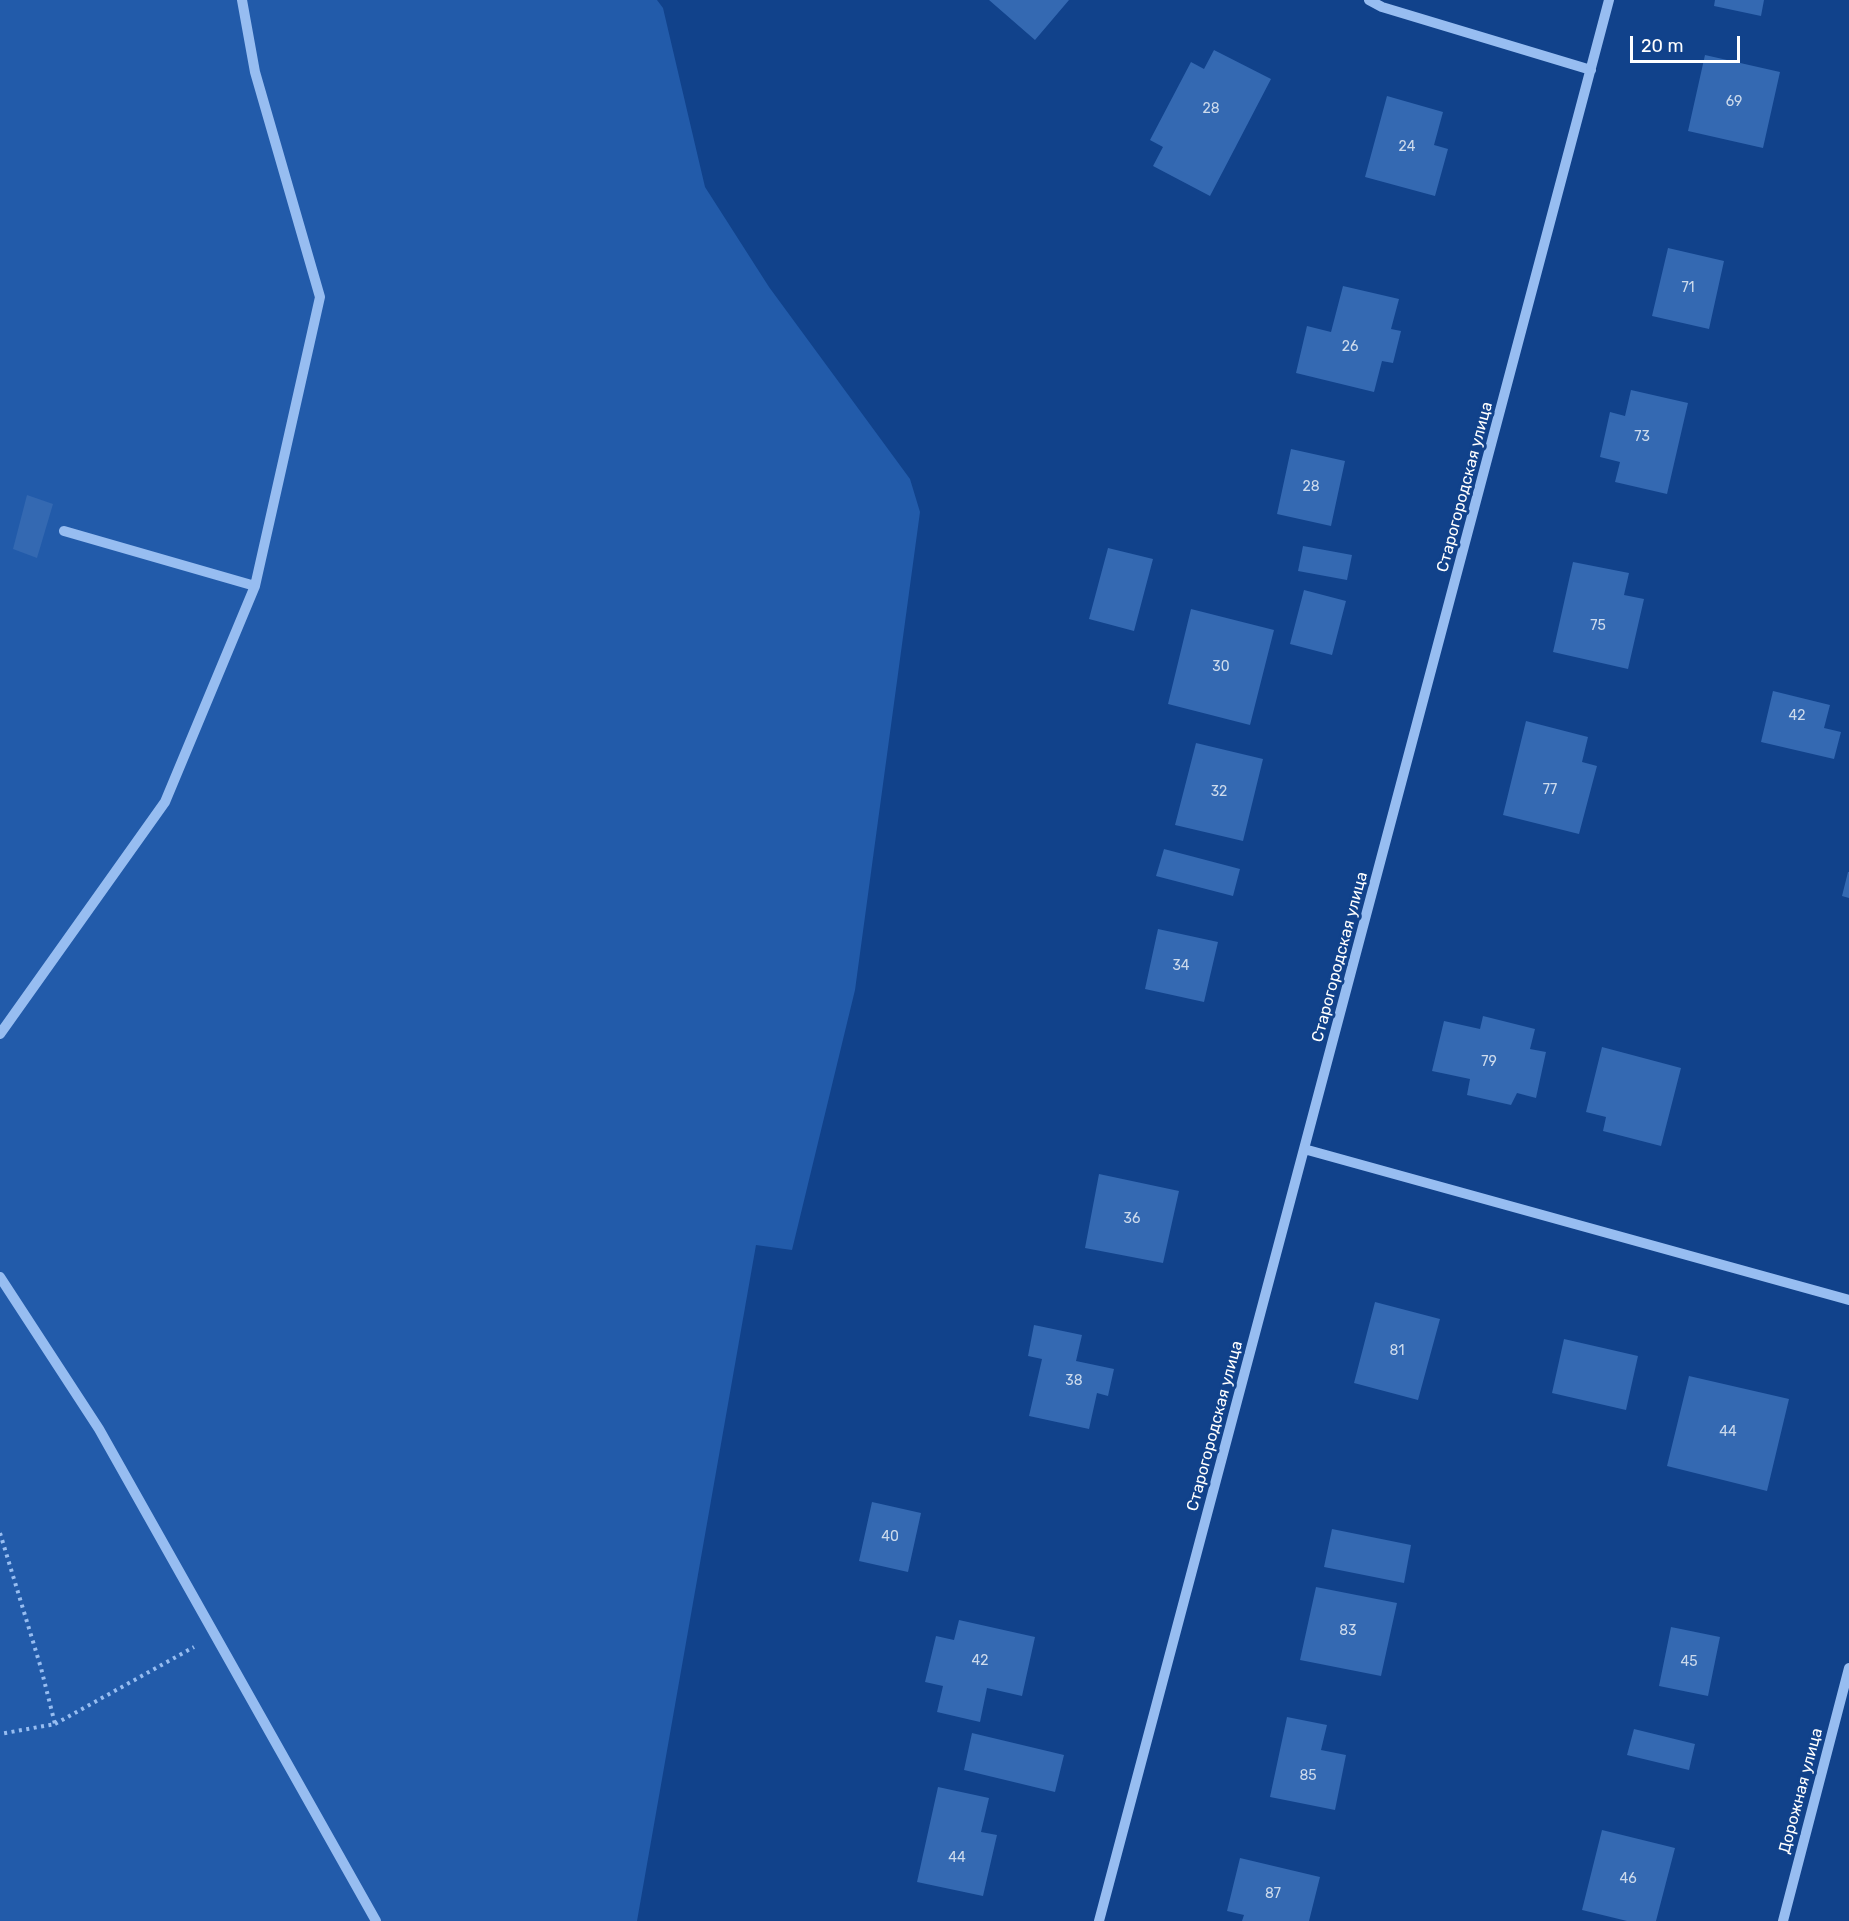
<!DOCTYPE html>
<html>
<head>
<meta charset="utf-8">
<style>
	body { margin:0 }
	#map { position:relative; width:1849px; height:1921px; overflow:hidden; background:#11428b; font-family:Rubik,sans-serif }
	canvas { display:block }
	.scale { position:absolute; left:1630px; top:36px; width:110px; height:27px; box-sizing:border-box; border:3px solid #fff; border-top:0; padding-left:8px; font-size:18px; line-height:21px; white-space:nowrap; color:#fff; -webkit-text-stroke:4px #11428b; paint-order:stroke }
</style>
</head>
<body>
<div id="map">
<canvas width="1849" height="1921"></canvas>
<div class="scale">20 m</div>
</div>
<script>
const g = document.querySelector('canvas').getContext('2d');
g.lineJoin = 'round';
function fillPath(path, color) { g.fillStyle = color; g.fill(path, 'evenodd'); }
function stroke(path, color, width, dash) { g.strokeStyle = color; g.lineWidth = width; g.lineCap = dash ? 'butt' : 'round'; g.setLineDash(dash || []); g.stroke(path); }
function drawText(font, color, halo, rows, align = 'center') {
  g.font = font + ' Rubik,sans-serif'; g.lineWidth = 6; g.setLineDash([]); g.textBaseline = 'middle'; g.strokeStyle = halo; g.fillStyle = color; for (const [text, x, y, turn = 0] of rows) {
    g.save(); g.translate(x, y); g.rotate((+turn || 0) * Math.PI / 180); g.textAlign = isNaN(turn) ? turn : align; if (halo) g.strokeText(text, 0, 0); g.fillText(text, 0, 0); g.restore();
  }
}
const green = new Path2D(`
	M0 0H657L663 8 705 187 769 287 910 479 920 512 855 990 792 1250 756 1245 637 1921H0Z`);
const building = new Path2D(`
	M989 0H1069L1035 40Z
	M1715 0H1764L1761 16 1714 6Z
	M1214 50 1271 79 1210 196 1153 166 1163 147 1150 140 1191 62 1204 69Z
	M1705 55 1780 72 1763 148 1688 131Z
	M1387 96 1443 112 1434 145 1448 149 1435 196 1365 177Z
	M1668 248 1724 261 1709 329 1652 316Z
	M1343 286 1399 299 1391 329 1401 331 1393 363 1382 361 1374 392 1296 373 1307 326 1331 332Z
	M1631 390 1688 403 1667 494 1615 482 1620 462 1600 457 1610 412 1625 416Z
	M1291 449 1345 461 1331 526 1277 514Z
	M27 495 53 504 37 558 13 549Z
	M1303 546 1352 555 1347 580 1298 571Z
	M1108 548 1153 559 1134 631 1089 619Z
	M1573 562 1629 573 1624 595 1644 599 1628 669 1553 652Z
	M1304 590 1346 601 1332 655 1290 644Z
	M1191 609 1274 630 1250 725 1168 704Z
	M1773 691 1830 705 1824 728 1841 732 1834 759 1761 742Z
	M1526 721 1588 737 1582 762 1597 766 1579 834 1503 815Z
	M1196 743 1263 759 1243 841 1175 825Z
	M1164 849 1240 869 1233 896 1156 876Z
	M1848 872H1849V898L1842 896Z
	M1158 929 1218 942 1204 1002 1145 989Z
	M1483 1016 1535 1029 1530 1049 1546 1052 1536 1098 1517 1093 1511 1105 1467 1095 1470 1079 1432 1071 1444 1021 1480 1029Z
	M1602 1047 1681 1068 1661 1146 1603 1131 1606 1117 1586 1112Z
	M1099 1174 1179 1191 1163 1263 1085 1248Z
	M1375 1302 1440 1319 1418 1400 1354 1383Z
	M1034 1325 1082 1335 1076 1361 1114 1369 1108 1396 1097 1393 1089 1429 1029 1416 1042 1359 1028 1356Z
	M1564 1339 1638 1356 1626 1410 1552 1393Z
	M1689 1376 1789 1399 1767 1491 1667 1466Z
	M872 1502 921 1513 908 1572 859 1561Z
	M1332 1529 1411 1545 1404 1583 1324 1567Z
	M1316 1587 1397 1603 1381 1676 1300 1660Z
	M959 1620 1035 1637 1022 1696 987 1688 980 1722 937 1712 943 1686 925 1682 936 1636 954 1640Z
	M1671 1627 1720 1637 1708 1696 1659 1686Z
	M1287 1717 1327 1725 1321 1750 1346 1755 1335 1810 1270 1797Z
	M1634 1729 1695 1744 1689 1770 1627 1755Z
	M972 1733 1064 1755 1055 1792 964 1770Z
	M938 1787 989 1798 981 1832 997 1835 983 1896 917 1882Z
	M1602 1830 1675 1848 1656 1921H1627L1582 1910Z
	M1240 1858 1320 1877 1309 1921H1242L1244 1915 1227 1911Z`);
const path = new Path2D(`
	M0 1533 41 1668 55 1724 0 1734
	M55 1724 194 1647`);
const minor = new Path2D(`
	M1369 0 1382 7 1591 70
	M64 531 255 586
	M0 1034 165 802 255 586 320 297 255 72 242 0
	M1304 1149 1849 1300
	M0 1277 99 1429 376 1921
	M1099 1921 1609 0
	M1783 1921 1849 1668`);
const numberNames = [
	["69",1734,102],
	["28",1211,109],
	["24",1407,147],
	["71",1688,288],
	["26",1350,347],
	["73",1642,437],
	["28",1311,487],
	["75",1598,626],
	["30",1221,667],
	["42",1797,716],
	["77",1550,790],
	["32",1219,792],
	["34",1181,966],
	["79",1489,1062],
	["36",1132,1219],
	["81",1397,1351],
	["38",1074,1381],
	["44",1728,1432],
	["40",890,1537],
	["83",1348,1631],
	["42",980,1661],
	["45",1689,1662],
	["85",1308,1776],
	["44",957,1858],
	["46",1628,1879],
	["87",1273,1894]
];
const streetNames = [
	["Старогородская улица",1465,487,-75],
	["Старогородская улица",1340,957,-75],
	["Старогородская улица",1215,1426,-75],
	["Дорожная улица",1801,1791,-75]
];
fillPath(green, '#225baa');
fillPath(building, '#3469b2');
stroke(path, '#97bdf1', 4, [3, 4.5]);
stroke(minor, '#97bdf1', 10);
drawText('14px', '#ccdaec', null, numberNames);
drawText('16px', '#fff', '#11428b', streetNames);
</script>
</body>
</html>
